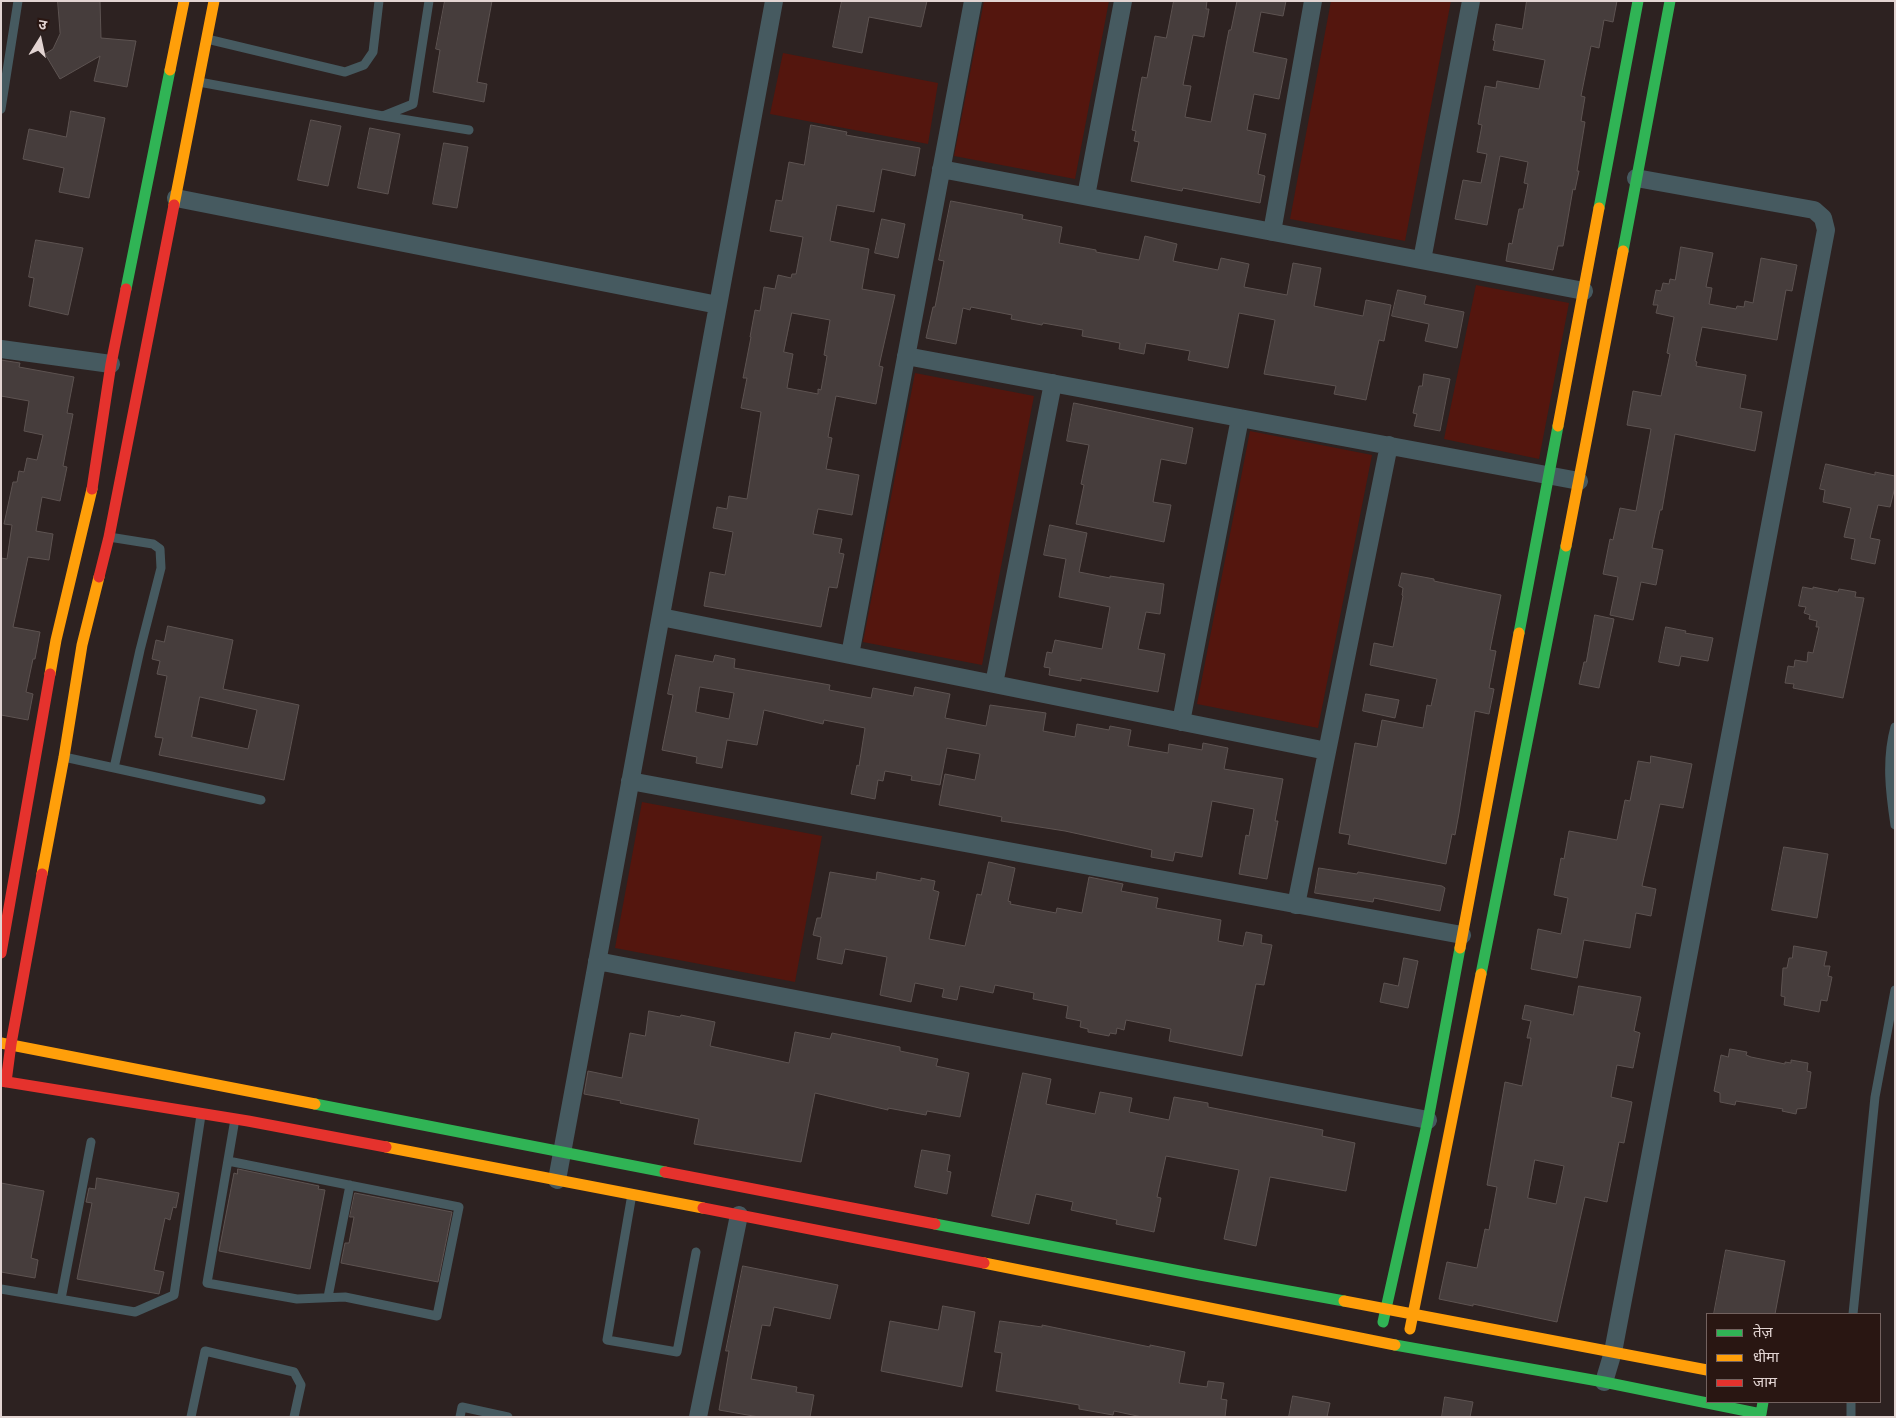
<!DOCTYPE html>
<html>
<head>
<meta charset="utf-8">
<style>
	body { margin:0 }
	#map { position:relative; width:1896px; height:1418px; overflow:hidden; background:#2d2221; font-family:"Varela Round","Noto Sans Devanagari",sans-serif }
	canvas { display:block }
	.frame { position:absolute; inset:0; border:2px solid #e2d4d2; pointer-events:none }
	.legend { position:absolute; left:1706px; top:1313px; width:175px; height:90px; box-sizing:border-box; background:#291612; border:1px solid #73625f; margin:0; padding:6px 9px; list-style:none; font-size:15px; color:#e2d4d2 }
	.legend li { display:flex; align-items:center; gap:10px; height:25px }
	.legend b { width:25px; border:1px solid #73625f }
	.north { position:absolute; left:15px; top:15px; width:50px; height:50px; -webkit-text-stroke:4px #291612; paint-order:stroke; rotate:10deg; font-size:14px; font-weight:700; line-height:20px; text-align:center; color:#e2d4d2 }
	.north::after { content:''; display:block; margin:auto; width:18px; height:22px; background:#e2d4d2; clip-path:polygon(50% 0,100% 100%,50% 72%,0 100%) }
</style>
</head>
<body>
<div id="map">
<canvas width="1896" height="1418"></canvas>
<div class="frame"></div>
<ul class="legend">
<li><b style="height:6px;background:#30b455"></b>तेज़</li>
<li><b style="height:6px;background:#ff9f0a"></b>धीमा</li>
<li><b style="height:6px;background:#e5322d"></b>जाम</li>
</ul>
<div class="north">उ</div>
</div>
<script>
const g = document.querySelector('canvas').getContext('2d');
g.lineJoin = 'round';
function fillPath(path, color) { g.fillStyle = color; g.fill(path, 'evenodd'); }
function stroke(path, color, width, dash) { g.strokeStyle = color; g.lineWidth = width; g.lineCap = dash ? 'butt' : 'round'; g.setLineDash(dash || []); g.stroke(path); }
const green = new Path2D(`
	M984 1H1109L1075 179 954 156Z
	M1331 1H1451L1405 241 1290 219Z
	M783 53 938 83 928 144 770 114Z
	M1476 285 1569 303 1539 459 1444 439Z
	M915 373 1034 396 982 665 863 642Z
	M1250 431 1372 455 1318 728 1197 704Z
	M642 802 822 836 795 982 615 948Z`);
const building = new Path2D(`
	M58 1H100L101 38 136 41 127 87 94 81 100 56 60 79 45 54 53 49 60 34Z
	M445 1H492L477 82 487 84 484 102 433 92 440 50 436 49Z
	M842 1H927L921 27 869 17 862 53 833 47Z
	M1174 1H1207L1206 9H1209L1204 37 1193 35 1183 85 1191 86 1185 117 1211 122 1229 30H1231L1237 1H1286L1283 16 1261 12 1253 52 1287 59 1279 99 1254 94 1247 130 1266 134 1258 174 1265 176 1260 203 1183 188 1182 191 1131 181 1139 142 1134 141 1136 131 1132 130 1142 77 1147 78 1155 36 1166 38Z
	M1527 1H1617L1613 22 1604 20 1599 48 1591 46 1581 96 1585 97 1581 121 1585 122 1577 171H1579L1575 190 1573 189 1563 246H1558L1553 270 1506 261 1509 243 1512 244 1519 209H1523L1528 184 1524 183 1528 162 1500 156 1487 225 1455 219 1463 180 1481 183 1487 154 1477 152 1482 125 1478 124 1485 86 1496 88 1497 81 1539 89 1545 60 1493 50 1495 41 1493 40 1496 24 1522 29Z
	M71 111 105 118 89 198 59 192 64 168 23 159 29 129 66 137Z
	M311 120 341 126 328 186 298 180Z
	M811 125 847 132 846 135 920 148 915 176 882 169 874 212 837 205 830 241 869 249 862 289 895 295 879 366 883 367 876 404 836 396 828 437 832 438 826 469 859 475 852 515 818 509 813 534 842 539 839 553 844 554 837 588 829 587 821 627 704 606 710 572 725 575 733 532 713 528 717 507 727 509 729 496 747 499 761 412 741 408 747 378H743L751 337H750L755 310 760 311 764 287 775 289 778 275 791 278 792 274H796L803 237 770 231 776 200 782 201 789 162 804 165ZM792 313 830 320 824 355 827 356 821 390 818 389V394L787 388 793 354 784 352Z
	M370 128 400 134 388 194 358 188Z
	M444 143 468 147 457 208 433 204Z
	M951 201 1023 215 1022 219 1062 227 1059 243 1096 250V252L1139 260 1145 236 1177 244 1173 261 1218 270 1221 258 1249 264 1244 287 1287 295 1293 263 1321 268 1314 306 1363 316 1366 300 1391 305 1384 341 1379 340 1366 400 1334 394 1336 386 1264 374 1275 320 1239 313 1228 368 1188 360 1190 351 1146 343 1144 354 1119 349 1120 343 1082 336 1083 330 1043 323 1042 325 1011 319 1012 315 971 307 970 310 963 308 956 344 926 338 933 307H935L944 261 939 260Z
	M882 219 905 224 898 258 875 253Z
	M36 240 83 248 68 315 29 306 34 278 29 277Z
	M1681 247 1713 253 1706 287 1712 288 1709 304 1736 309 1737 306 1744 307 1745 301 1753 303 1761 258 1797 265 1792 291 1786 290 1777 340 1702 327 1695 361 1697 362 1696 366 1746 375 1740 408 1762 412 1755 451 1675 434 1662 510H1660L1652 548 1663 550 1656 585 1641 582 1633 620 1610 615 1618 577 1603 574 1610 539 1613 540 1620 508 1636 511 1651 429 1627 425 1633 391 1661 396 1670 354 1667 353 1674 317 1656 313 1658 305H1653L1656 290 1661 291 1663 283 1669 284 1670 279 1675 280Z
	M1398 290 1426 296 1424 304 1464 312 1457 348 1425 341 1429 324 1392 316Z
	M1 360 20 363 19 367 74 377 67 413 73 414 63 466 67 467 60 501 42 497 36 531 53 534 49 560 28 557 13 627 40 632 35 659H33L26 692 33 694 28 720 1 715V558L7 559 12 525 4 524 13 482H17L19 471 24 472 27 458 37 460 43 435 24 431 29 401 1 396Z
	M1424 374 1450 379 1440 431 1414 426 1417 414 1413 413 1419 386H1422Z
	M1074 403 1193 428 1186 464 1161 459 1153 502 1171 505 1164 542 1076 524 1084 485 1081 484 1089 445 1067 441Z
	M1826 464 1875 475V472L1895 476V487L1890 507 1878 505 1870 538 1880 540 1875 564 1851 559 1855 539 1844 537 1851 508 1823 502 1825 490 1820 489Z
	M1050 525 1087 533 1079 572 1110 578V576L1164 584 1160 614 1146 612 1138 649 1165 654 1158 692 1081 678V681L1049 675 1050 668 1044 667 1047 652 1052 653 1055 640 1102 649 1110 607 1059 597 1066 559 1044 555Z
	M1402 573 1434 579V581L1501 595 1490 650 1496 651 1489 688 1494 689 1489 714 1475 711 1459 813 1455 835 1452 834 1446 864 1348 844 1350 835 1339 833 1355 743 1377 747 1382 720 1423 728 1427 705 1431 706 1437 679 1370 665 1374 643 1393 647 1403 596 1402 595 1403 588 1399 586Z
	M1803 587 1813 589V587L1838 592 1839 589 1856 592 1855 597 1864 598 1843 698 1793 688 1794 684 1785 683 1788 666 1794 667 1795 660 1807 662 1808 652 1813 653 1819 627H1816L1817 621 1809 619 1810 615 1804 613 1806 607 1799 606Z
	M1595 615 1614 619 1599 688 1579 684 1584 662H1586Z
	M168 626 233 640 223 689 299 705 284 780 159 755 163 738 155 737 167 676 157 674 160 661 152 659 156 640 164 642ZM200 697 257 710 248 749 192 737Z
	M1666 627 1686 631 1685 633 1713 638 1708 661 1681 656 1679 666 1659 662Z
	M676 655 713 662 715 655 735 659 734 668 830 685 829 690 871 698 873 688 913 696 915 687 950 694 945 718 986 726 990 705 1046 713 1043 731 1075 737 1077 724 1109 730 1110 726 1131 730 1128 746 1168 753 1169 744 1202 750 1203 743 1228 748 1224 769 1283 779 1275 821H1278L1267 879 1239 874 1246 835 1249 836 1254 809 1212 801 1202 857 1175 852 1173 861 1151 857 1152 850 1065 831 1001 821 1002 817 939 805 945 774 975 780 980 754 947 748 940 785 911 780 912 776 885 771 883 781 878 780 875 799 851 794 857 765 859 766 865 728 824 720 823 724 764 710 757 745 727 740 722 768 696 763 697 757 662 750 673 695 668 694ZM700 687 734 693 729 719 696 712Z
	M1366 694 1399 700 1395 718 1363 711Z
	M1651 756 1692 764 1683 808 1660 804 1642 886 1656 889 1651 916 1636 913 1630 948 1584 940 1577 978 1531 969 1538 929 1561 934 1568 898 1554 895 1561 858 1564 859 1569 831 1617 840 1625 800 1630 801 1638 761 1650 763Z
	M1784 847 1828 854 1817 918 1772 910Z
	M989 862 1015 868 1008 901 1011 902 1010 904 1056 913 1057 908 1082 913 1089 877 1123 884 1121 891 1158 898 1156 908 1221 920 1218 941 1243 946 1246 932 1262 935 1261 943 1272 945 1264 985 1256 984 1242 1056 1169 1041 1171 1029 1126 1020 1124 1030 1117 1028 1116 1034 1110 1033 1109 1036 1088 1032V1029L1080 1027 1081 1021 1066 1018 1068 1006 1033 999 1034 993 995 985 993 993 960 986 957 1000 942 997 944 989 915 983 911 1002 880 995 887 957 845 949 842 964 817 959 821 937 813 935 817 918H821L830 872 876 880 877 872 921 881V878L935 881 933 890 939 892 929 939 965 946 977 894 981 895Z
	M1319 868 1357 874 1358 872 1442 886 1445 888 1440 911 1374 898 1373 902 1315 893Z
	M1794 946 1827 952 1824 966H1830L1828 976 1832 977 1827 1001 1821 1000 1819 1012 1784 1005 1785 997 1781 996 1783 968H1787L1789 958H1792Z
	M1404 958 1418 961 1408 1008 1380 1002 1384 983 1398 986Z
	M1579 986 1641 997 1634 1031 1640 1033 1633 1068 1617 1065 1611 1097 1632 1102 1624 1143 1619 1142 1607 1202 1585 1197 1557 1322 1473 1304V1306L1439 1299 1447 1262 1477 1268 1485 1229 1489 1230 1497 1187 1487 1185 1505 1082 1522 1086 1531 1038H1527L1531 1021 1522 1019 1525 1005 1573 1015ZM1535 1160 1564 1166 1556 1204 1528 1198Z
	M649 1011 680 1017 681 1015 715 1022 710 1046 789 1063 795 1032 830 1039 832 1033 900 1047V1051L938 1059 936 1066 969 1073 960 1117 927 1111 926 1115 888 1108V1110L815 1093 801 1162 694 1144 699 1119 620 1103 621 1101 584 1094 588 1071 622 1078 630 1033 645 1036Z
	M1730 1049 1747 1052 1746 1055 1751 1057 1785 1064V1062L1791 1063V1060L1808 1063 1807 1071 1811 1072 1806 1108 1797 1109 1796 1114 1782 1111 1783 1109 1736 1101 1735 1105 1720 1102V1093L1714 1091 1721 1055 1728 1057Z
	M1023 1073 1051 1079 1046 1104 1095 1114 1100 1092 1132 1098 1129 1112 1169 1120 1174 1097 1208 1103V1107L1323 1130 1322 1136 1355 1143 1346 1191 1270 1177 1256 1246 1224 1239 1239 1170 1166 1156 1157 1197 1161 1198 1154 1232 1116 1224 1117 1220 1071 1210 1073 1202 1036 1194 1029 1224 992 1216Z
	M922 1150 950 1155 947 1171 951 1172 947 1194 915 1187Z
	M238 1169 319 1186 318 1189 325 1190 310 1269 219 1251 234 1173 237 1174Z
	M97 1178 179 1193 176 1208 173 1207 170 1220 165 1218 154 1270 164 1272 159 1294 77 1279 92 1203 86 1202 89 1188 95 1189Z
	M1 1183 44 1191 31 1258 38 1260 35 1278 1 1272Z
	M355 1193 452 1212 438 1282 341 1263 345 1243H349L354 1217H350Z
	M1726 1250 1785 1261 1775 1314H1714Z
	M743 1266 838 1285 830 1319 774 1307 770 1326 762 1325 751 1379 797 1387 796 1392 814 1395 810 1417H759L719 1410 729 1351H726Z
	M943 1306 975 1312 962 1387 881 1371 890 1321 938 1330Z
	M1000 1321 1042 1327V1325L1150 1347V1345L1185 1352 1179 1383 1207 1387 1208 1381 1224 1383 1221 1399 1227 1400 1225 1417H1142L1114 1411 1113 1415 1079 1409V1405L996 1391 1002 1353 995 1352Z
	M1293 1396 1330 1403 1327 1417H1289Z
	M1445 1397 1473 1402 1470 1417H1442Z`);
const lane = new Path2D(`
	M207 39 345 72 364 65 373 52 379 1
	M199 82 383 116 413 104 429 1
	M1 109 18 1
	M383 116 469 130
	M109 537 153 544 160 549 161 568 140 650 114 768
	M1895 727C1886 760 1890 792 1895 825
	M64 757 261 800
	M228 1161 459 1207 437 1316 345 1297 297 1299 207 1283 235 1119
	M632 1194 607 1340 677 1352 696 1252
	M1 1289 135 1312 174 1295 201 1115
	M328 1297 350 1185
	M61 1299 91 1142
	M1853 1314 1875 1097 1895 990
	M191 1417 205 1351 294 1372 301 1385 294 1417
	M460 1417 462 1407 508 1417
	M1851 1417V1402`);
const street = new Path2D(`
	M941 169 1584 291
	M1086 196 1123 1
	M176 198 718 305
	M1272 232 1313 1
	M1422 260 1471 1
	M1 349 111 364
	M906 356 1579 481
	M661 617 1327 751
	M850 655 973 1
	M994 684 1053 383
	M1181 722 1240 418
	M630 781 1462 935
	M1296 905 1389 445
	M597 961 1428 1120
	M557 1180 774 1
	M1604 1382 1613 1352 1826 230 1823 218 1814 210 1636 178
	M698 1417 739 1215`);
const fast = new Path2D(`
	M1599 208 1638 1
	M1623 251 1670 1
	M126 289 170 70
	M1519 633 1558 426
	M1481 974 1566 546
	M315 1104 665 1172
	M935 1224 1200 1275 1344 1301
	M1383 1322 1428 1120 1460 948
	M1395 1345 1604 1382 1761 1414 1763 1402`);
const slow = new Path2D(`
	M170 70 184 1
	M174 205 214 1
	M1558 426 1599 208
	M1566 546 1623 251
	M50 674 56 640 92 489
	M42 874 64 757 82 645 99 577
	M1460 948 1519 633
	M1 1043 315 1104
	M386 1147 703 1208
	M984 1263 1395 1345
	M1344 1301 1707 1370
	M1410 1329 1481 974`);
const jam = new Path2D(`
	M92 489 111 364 126 289
	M99 577 109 537 174 205
	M1 953 50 674
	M1 1081 248 1121 386 1147
	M6 1082 11 1044 42 874
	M665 1172 935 1224
	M703 1208 984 1263`);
fillPath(green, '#54160e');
fillPath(building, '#463d3c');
stroke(building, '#5d5351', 1);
stroke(lane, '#465a60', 9);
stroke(street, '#465a60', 18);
stroke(fast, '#30b455', 11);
stroke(slow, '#ff9f0a', 11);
stroke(jam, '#e5322d', 11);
</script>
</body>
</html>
